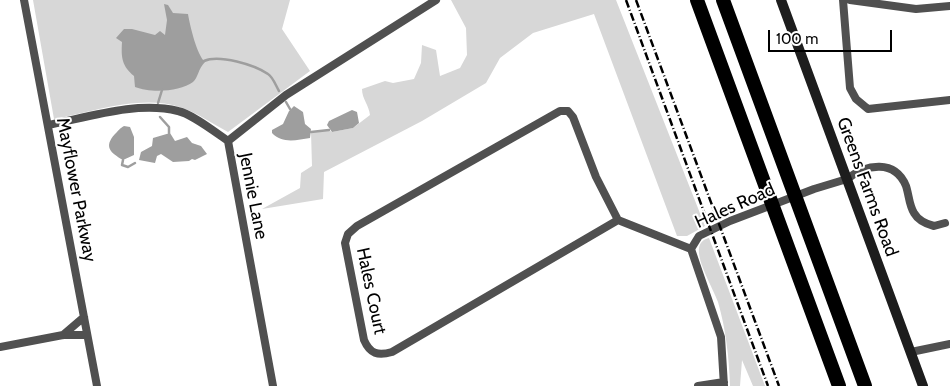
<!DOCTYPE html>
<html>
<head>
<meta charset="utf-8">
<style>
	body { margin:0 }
	#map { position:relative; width:950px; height:386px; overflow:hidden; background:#fff; font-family:Cabin,sans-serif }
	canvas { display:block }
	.scale { position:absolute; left:768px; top:30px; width:124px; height:22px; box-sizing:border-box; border:2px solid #000; border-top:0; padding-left:6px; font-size:15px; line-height:18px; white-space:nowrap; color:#000; -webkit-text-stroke:4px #fff; paint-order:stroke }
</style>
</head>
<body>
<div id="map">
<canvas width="950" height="386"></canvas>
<div class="scale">100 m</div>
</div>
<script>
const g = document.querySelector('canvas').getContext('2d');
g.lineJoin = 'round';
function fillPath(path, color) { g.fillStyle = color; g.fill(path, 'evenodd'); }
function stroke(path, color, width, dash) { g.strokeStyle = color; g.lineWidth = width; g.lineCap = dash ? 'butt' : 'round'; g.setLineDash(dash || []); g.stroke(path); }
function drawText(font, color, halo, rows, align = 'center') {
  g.font = font + ' Cabin,sans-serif'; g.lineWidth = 4; g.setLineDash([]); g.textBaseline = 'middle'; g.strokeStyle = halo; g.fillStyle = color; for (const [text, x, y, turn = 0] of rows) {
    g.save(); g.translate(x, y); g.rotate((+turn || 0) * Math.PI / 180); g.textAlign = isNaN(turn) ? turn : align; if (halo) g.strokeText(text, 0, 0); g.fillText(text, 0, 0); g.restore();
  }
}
const green = new Path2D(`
	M33 0H290L282 29 310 71 228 132C213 124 196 112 180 107 141 94 92 112 54 119Z
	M451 0H616L705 226 687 236H677L594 14 533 33 500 58 486 83 422 121 324 172 323 199 262 209 300 188 301 173 312 166 311 132 329 130 332 132 353 128 370 115C369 105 362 99 362 89L385 81 393 83 414 79 421 63 422 45 436 50 440 76 460 68 467 55 466 28Z
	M709 238 765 386H753L742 360 740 386H730C729 357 726 330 718 302 713 288 697 262 699 248 700 242 704 239 709 238Z`);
const water = new Path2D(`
	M164 4 168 5 173 13 188 14C190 26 197 55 205 62 198 69 198 78 193 82 180 92 150 93 135 87L134 76C122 66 121 58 122 42L116 38 124 29H132L155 35 160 31 165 35 167 20Z
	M294 106 303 112 305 124 311 129 310 138C297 140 282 144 272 133V130L283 124 289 111Z
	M352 110 357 112 359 123 353 128 332 132 327 125 329 121Z
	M124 126 130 127 134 137V155L123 160C111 153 103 147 115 134 119 130 119 129 124 126Z
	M170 133 175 141 187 137 192 143 201 146 207 154 195 160 192 159 189 161 173 162 161 154 157 156 155 163 139 160 141 152 152 146 153 138Z`);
const stream = new Path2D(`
	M204 61C219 54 255 65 268 74 273 77 276 86 279 91
	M286 102 290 109
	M158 103 162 90
	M160 117 169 127V133
	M311 132 329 130
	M123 160 122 165 128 167 135 163`);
const minor = new Path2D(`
	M24 0 97 386
	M843 0 850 88 856 99 868 109 950 100
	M850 0 916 9 950 6
	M49 125C89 117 137 101 178 111 192 114 215 132 228 141
	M618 220 392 352C378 356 370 354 364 340L345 243 348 234 357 226 560 111H568L573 117 596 177 618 220 691 249
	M63 335 84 317
	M0 347 63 335H87
	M911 352 950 344
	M273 386 228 141 286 95 436 0
	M698 386 724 382
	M724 386 721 337 691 249 699 236 730 221 814 189 847 179C866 164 895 159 906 186 909 195 909 205 914 213 918 220 926 224 934 226L945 223`);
const secondary = new Path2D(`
	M781 0 923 386`);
const motorway = new Path2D(`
	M697 0 839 386
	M723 0 865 386`);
const rail = new Path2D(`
	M626 0 768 386
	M636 0 779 386`);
const streetNames = [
	["Greens Farms Road",867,187,70],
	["Mayflower Parkway",76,190,79],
	["Jennie Lane",253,196,79],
	["Hales Road",735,206,-24],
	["Hales Court",371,291,78]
];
fillPath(green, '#d7d7d7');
fillPath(water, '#9e9e9e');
stroke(stream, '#9e9e9e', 2.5);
stroke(minor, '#505050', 8);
stroke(secondary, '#1d1d1d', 10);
stroke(motorway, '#000', 14);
stroke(rail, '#000', 2.5, [8, 2.5, 1, 2.5]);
drawText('18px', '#000', '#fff', streetNames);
</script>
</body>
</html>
